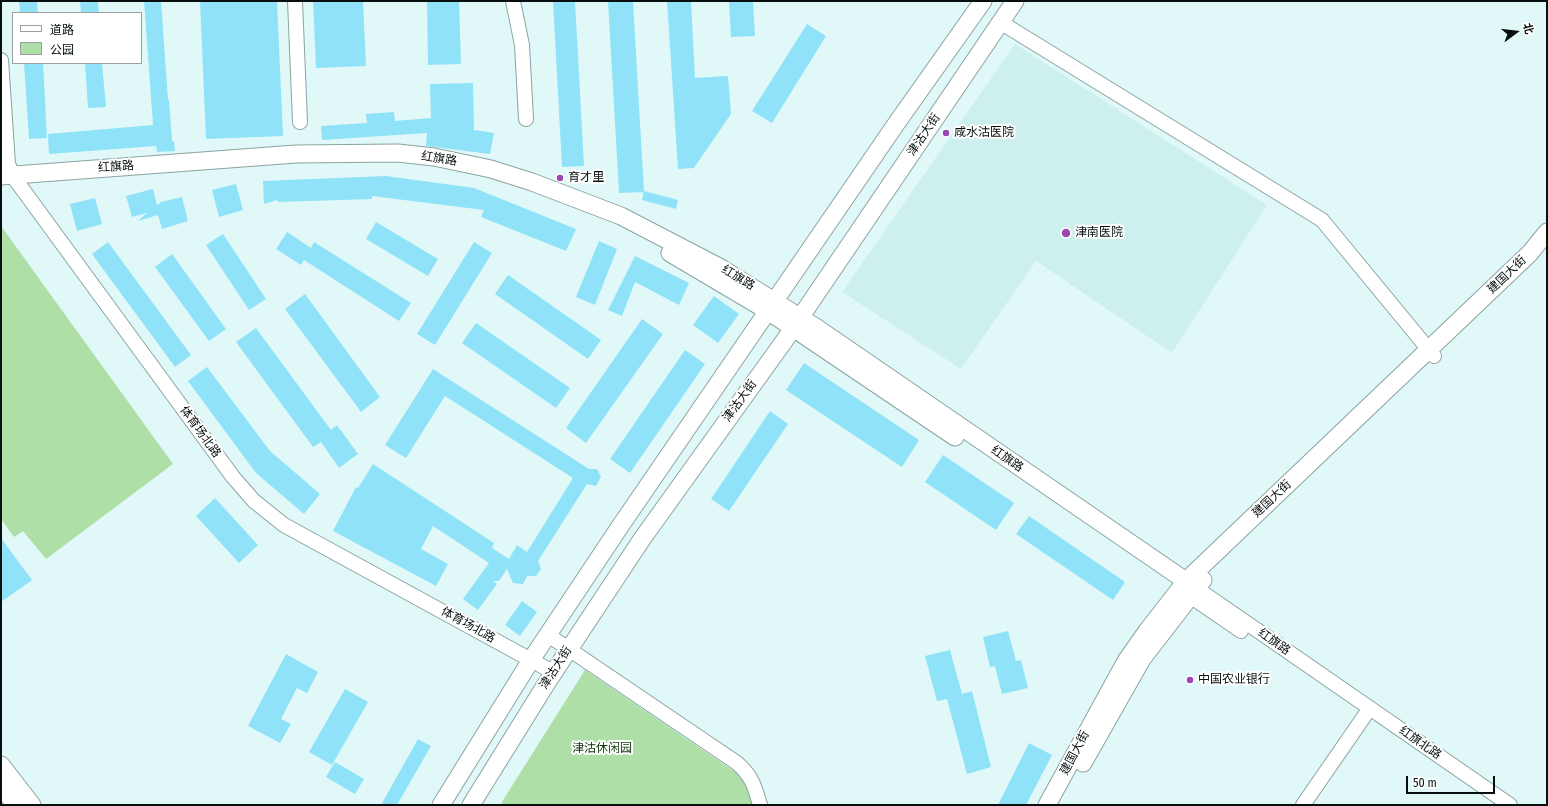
<!DOCTYPE html>
<html>
<head>
<meta charset="utf-8">
<style>
	body { margin:0 }
	#map { position:relative; width:1548px; height:806px; overflow:hidden; background:#e0f9f8; font-family:"Fira Sans Condensed","Noto Sans SC",sans-serif }
	canvas { display:block }
	.frame { position:absolute; inset:0; border:2px solid #07100f; pointer-events:none }
	.legend { position:absolute; left:12px; top:12px; width:130px; height:52px; box-sizing:border-box; background:#fff; border:1px solid #9c9f9f; margin:0; padding:5px 7px; list-style:none; font-size:12px; color:#07100f }
	.legend li { display:flex; align-items:center; gap:8px; height:20px }
	.legend b { width:20px; border:1px solid #9c9f9f }
	.north { position:absolute; left:1496px; top:12px; width:40px; height:40px; -webkit-text-stroke:3px #fff; paint-order:stroke; rotate:75deg; font-size:11px; font-weight:700; line-height:16px; text-align:center; color:#07100f }
	.north::after { content:''; display:block; margin:auto; width:14px; height:18px; background:#07100f; clip-path:polygon(50% 0,100% 100%,50% 72%,0 100%) }
	.scale { position:absolute; left:1406px; top:776px; width:89px; height:18px; box-sizing:border-box; border:2px solid #07100f; border-top:0; padding-left:5px; font-size:12px; line-height:14px; white-space:nowrap; color:#07100f; -webkit-text-stroke:3px #fff; paint-order:stroke }
</style>
</head>
<body>
<div id="map">
<canvas width="1548" height="806"></canvas>
<div class="frame"></div>
<ul class="legend">
<li><b style="height:5px;background:#fff"></b>道路</li>
<li><b style="height:11px;background:#aedfa7"></b>公园</li>
</ul>
<div class="north">北</div>
<div class="scale">50 m</div>
</div>
<script>
const g = document.querySelector('canvas').getContext('2d');
g.lineJoin = 'round';
function fillPath(path, color) { g.fillStyle = color; g.fill(path, 'evenodd'); }
function stroke(path, color, width, dash) { g.strokeStyle = color; g.lineWidth = width; g.lineCap = dash ? 'butt' : 'round'; g.setLineDash(dash || []); g.stroke(path); }
function drawText(font, color, halo, rows, align = 'center') {
  g.font = font + ' "Fira Sans Condensed","Noto Sans SC",sans-serif'; g.lineWidth = 4; g.setLineDash([]); g.textBaseline = 'middle'; g.strokeStyle = halo; g.fillStyle = color; for (const [text, x, y, turn = 0] of rows) {
    g.save(); g.translate(x, y); g.rotate((+turn || 0) * Math.PI / 180); g.textAlign = isNaN(turn) ? turn : align; if (halo) g.strokeText(text, 0, 0); g.fillText(text, 0, 0); g.restore();
  }
}
const built = new Path2D(`
	M1015 44 1267 205 1172 353 1036 261 961 369 842 292Z`);
const green = new Path2D(`
	M1 226 173 464 46 559 23 531 14 537 1 519Z
	M585 670 738 774 745 780 754 805H500Z`);
const building = new Path2D(`
	M19 1H37L38 13H20Z
	M80 1H98L99 13H81Z
	M144 1H161L168 100H169L172 141H174L175 151 157 152 156 146 49 154 48 134 153 125Z
	M200 1H277L283 136 206 139Z
	M313 1H363L366 66 316 68Z
	M427 1H459L461 64 428 65Z
	M553 1H575L584 166 562 167Z
	M608 1H633L644 192 619 193Z
	M667 1H691L695 78 728 76 731 114 694 168 678 169Z
	M729 1H753L755 36 731 37Z
	M807 24 826 36 772 123 752 111Z
	M24 63H43L47 138 29 139Z
	M85 63H102L106 107 88 108Z
	M473 83 474 130 494 133 490 154 426 146 427 133 322 140 321 126 367 123 366 114 394 112 395 121 431 118 430 84Z
	M386 176 474 188 576 229 566 251 481 217 484 210 372 196V199L278 202 277 200 264 204 263 181Z
	M236 184 243 210 219 217 212 190Z
	M153 189 157 205 161 202 182 197 188 221 162 229 158 215 138 221 147 213 132 217 126 196Z
	M644 191 678 200 676 209 642 200Z
	M95 198 102 224 77 231 70 204Z
	M376 222 438 259 428 276 366 239Z
	M287 232 311 248 314 242 411 303 399 321 304 260 301 265 276 249Z
	M223 234 266 299 249 310 206 245Z
	M599 241 617 249 595 305 576 297Z
	M108 242 191 355 175 367 92 254Z
	M474 242 492 253 435 345 417 334Z
	M172 254 226 329 209 341 155 267Z
	M635 256 689 283 679 305 635 282 622 316 608 310Z
	M508 275 601 340 588 359 495 294Z
	M305 294 380 397 361 412 285 309Z
	M714 296 739 314 718 343 693 325Z
	M642 319 663 334 586 443 566 428Z
	M476 323 570 388 556 408 462 343Z
	M256 328 331 430 337 425 358 454 339 468 321 442 313 447 236 342Z
	M685 350 705 364 630 473 610 459Z
	M804 363 919 440 902 467 786 390Z
	M207 367 270 451 320 494 304 514 256 473 188 381Z
	M433 369 589 469H597L601 477 596 486 587 484 538 561 541 569 536 576H527L523 584 513 583 507 569 499 581H493L497 584 478 610 463 599 489 563 433 526 421 549 448 564 436 586 333 531 356 487 358 488 373 464 494 543 492 548 509 559 517 545 527 552 573 478 445 396 406 458 385 445Z
	M770 411 788 424 729 511 711 499Z
	M943 455 1014 503 996 530 925 482Z
	M215 498 258 545 239 563 196 516Z
	M1029 516 1125 582 1113 600 1016 534Z
	M1 538 32 580 1 602Z
	M522 601 537 612 520 636 505 625Z
	M1008 631 1016 661 1021 660 1028 688 1002 694 995 666 990 667 983 637Z
	M950 650 962 694 972 691 991 767 967 774 947 699 937 701 925 656Z
	M286 654 318 672 307 693 297 688 281 719 291 724 280 743 248 726Z
	M345 689 368 702 332 765 309 752Z
	M418 739 431 746 397 805H381Z
	M1029 743 1052 755 1026 805H998Z
	M335 762 364 779 355 794 326 777Z`);
const minor = new Path2D(`
	M295 1 300 122
	M513 1 522 45 526 119
	M1000 22 1322 220 1434 356
	M1 60 8 164 15 179 233 477 254 501 284 525 553 672
	M1196 588 1510 805
	M1190 596 1241 631
	M548 635 737 763C752 776 755 787 760 805
	M1303 805 1370 708`);
const major = new Path2D(`
	M1 176 296 154 398 153 434 157 491 169 532 182 621 216 721 268 817 328 1196 588
	M670 253 768 311 955 437
	M1083 763 1142 659 1203 580
	M1 765 32 805
	M1 787 16 805
	M441 805 531 660 621 525 896 124 983 1
	M471 805 548 681 642 539 787 337 1015 1
	M1047 805 1126 661 1147 631 1186 581 1530 253 1547 232`);
const markers = [
	[946,133,4,"#9b46b3"],
	[560,178,4,"#9b46b3"],
	[1066,233,5,"#9b46b3"],
	[1190,680,4,"#9b46b3"]
];
const poiNames = [
	["咸水沽医院",954,133],
	["育才里",568,178],
	["津南医院",1075,233],
	["中国农业银行",1198,680]
];
const streetNames = [
	["津沽大街",924,135,-56],
	["红旗路",439,159,9],
	["红旗路",116,167,-4],
	["建国大街",1507,275,-44],
	["红旗路",738,278,31],
	["津沽大街",740,401,-54],
	["体育场北路",200,432,54],
	["红旗路",1007,459,34],
	["建国大街",1272,499,-43],
	["体育场北路",468,625,29],
	["红旗路",1274,642,35],
	["津沽大街",556,668,-57],
	["红旗北路",1420,743,35],
	["建国大街",1075,753,-62]
];
const parkNames = [
	["津沽休闲园",602,749]
];
fillPath(built, '#cdf0ee');
fillPath(green, '#aedfa7');
fillPath(building, '#90e2f8');
stroke(minor, '#8ba3a1', 16);
stroke(major, '#8ba3a1', 19);
stroke(minor, '#fff', 14);
stroke(major, '#fff', 17);
for (const [x, y, r, color] of markers) { const dot = new Path2D(); dot.arc(x, y, r, 0, 2 * Math.PI); g.fillStyle = color; g.fill(dot); stroke(dot, '#fff', 1.5); }
drawText('12px', '#07100f', '#fff', poiNames, 'left');
drawText('12px', '#07100f', '#fff', streetNames);
drawText('12px', '#11370c', '#fff', parkNames);
</script>
</body>
</html>
